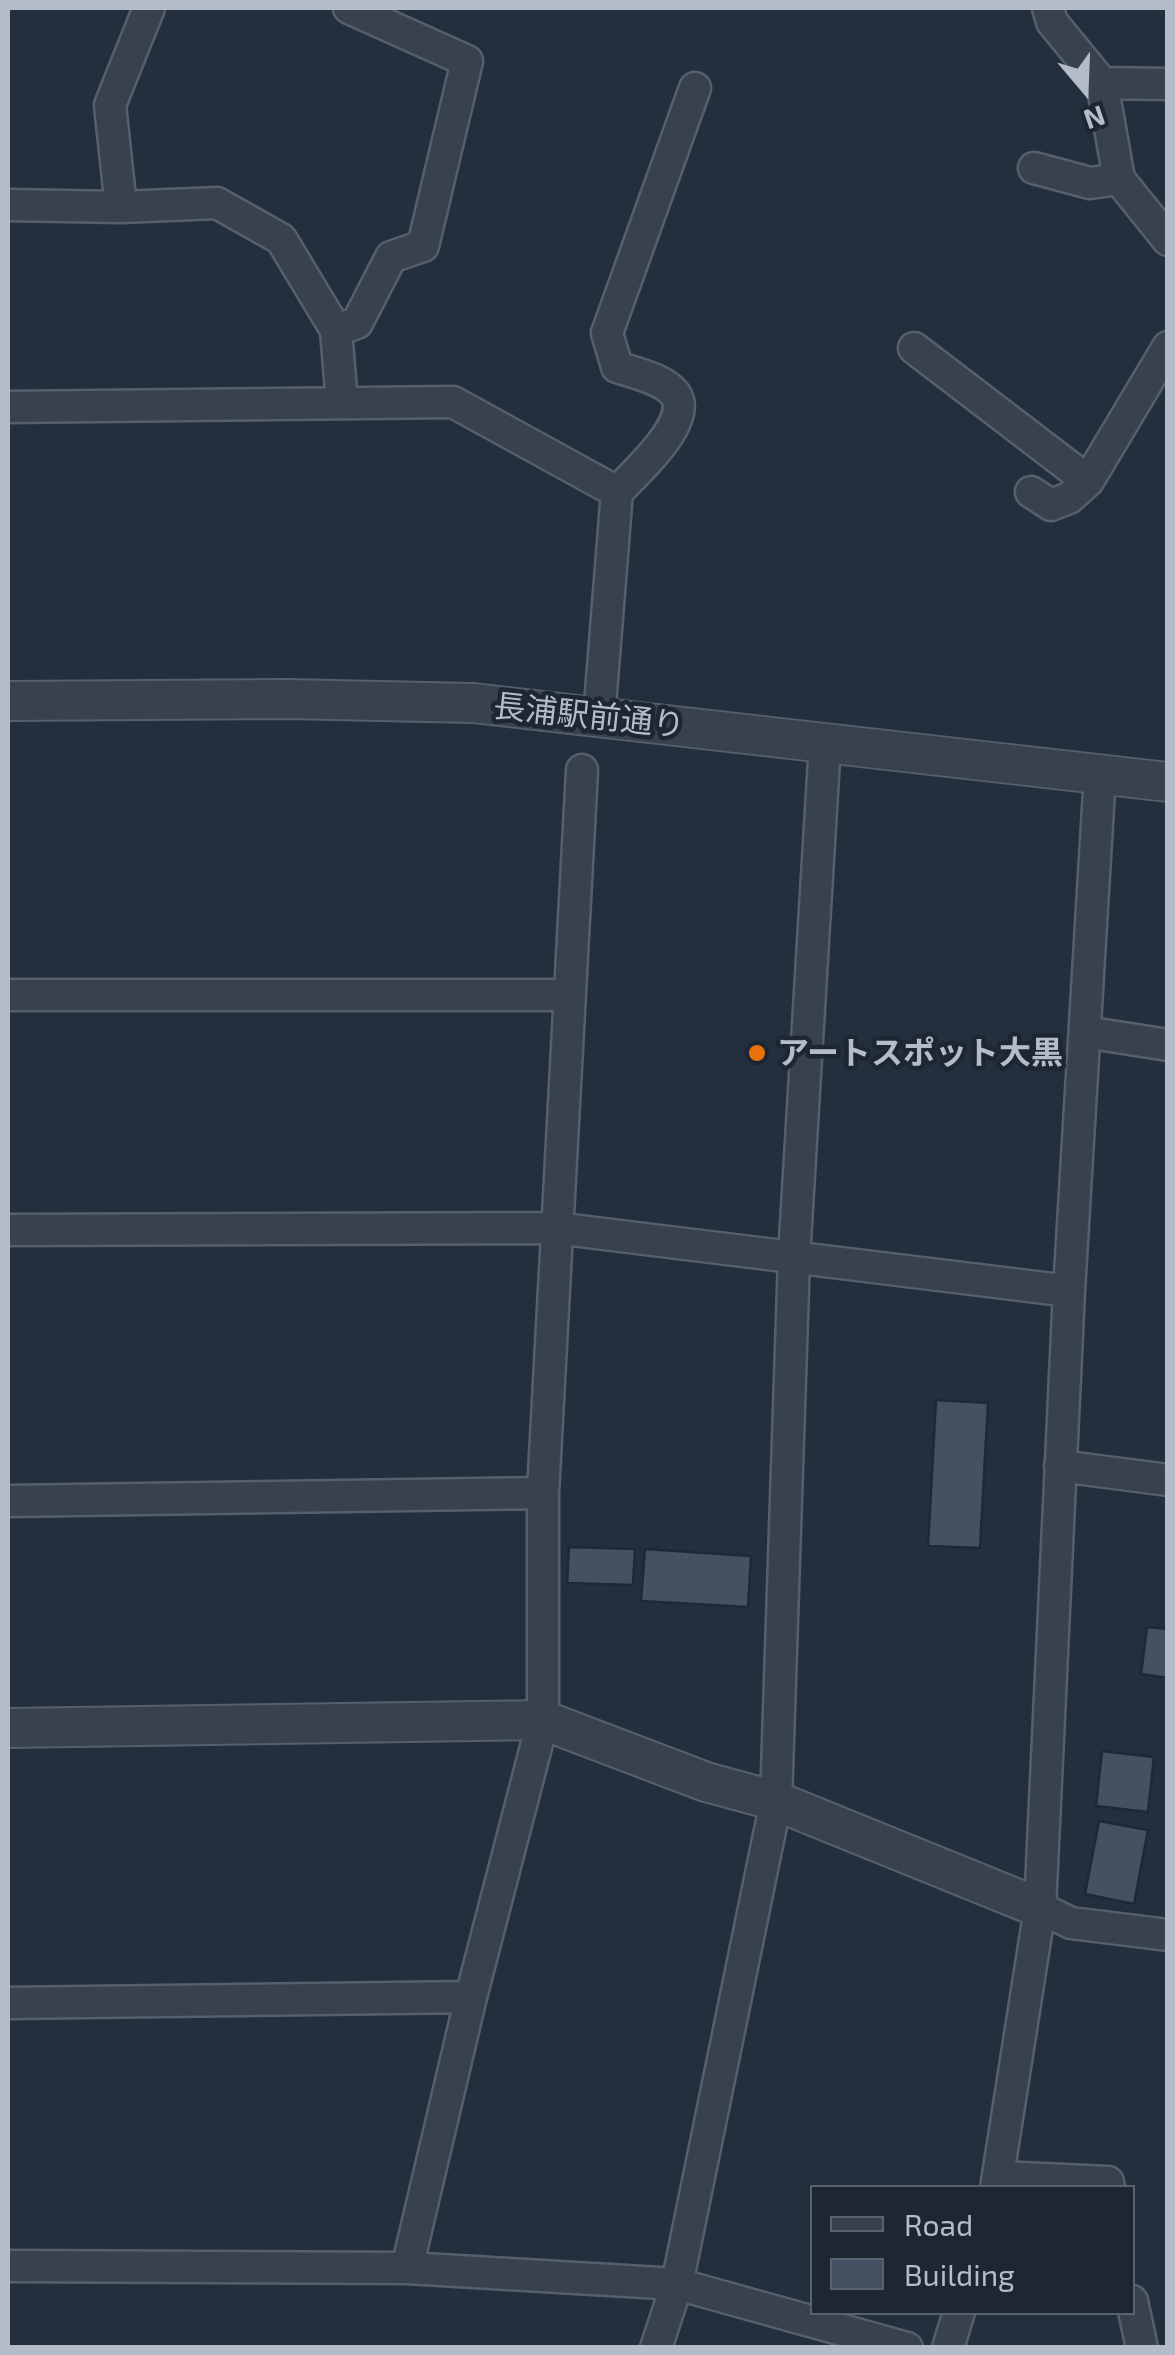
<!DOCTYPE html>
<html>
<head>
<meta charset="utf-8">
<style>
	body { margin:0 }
	#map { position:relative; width:1175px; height:2355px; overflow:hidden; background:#242f3e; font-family:"Exo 2",sans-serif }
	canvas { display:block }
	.frame { position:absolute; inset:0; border:10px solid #b4bcc9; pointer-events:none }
	.legend { position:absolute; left:810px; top:2185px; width:325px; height:130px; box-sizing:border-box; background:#1d2633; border:2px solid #59626f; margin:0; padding:12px 18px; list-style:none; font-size:30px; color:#b4bcc9 }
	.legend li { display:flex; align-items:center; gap:20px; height:50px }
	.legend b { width:50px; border:2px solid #59626f }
	.north { position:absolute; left:1035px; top:40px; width:100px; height:100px; -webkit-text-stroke:8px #1d2633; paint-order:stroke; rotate:161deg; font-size:28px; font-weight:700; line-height:40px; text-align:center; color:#b4bcc9 }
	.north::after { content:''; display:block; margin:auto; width:35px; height:45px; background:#b4bcc9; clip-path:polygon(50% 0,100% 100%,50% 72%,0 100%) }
</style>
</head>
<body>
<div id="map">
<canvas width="1175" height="2355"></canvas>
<div class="frame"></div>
<ul class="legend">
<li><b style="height:12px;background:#38414e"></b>Road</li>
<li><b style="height:28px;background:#455162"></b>Building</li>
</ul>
<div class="north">N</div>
</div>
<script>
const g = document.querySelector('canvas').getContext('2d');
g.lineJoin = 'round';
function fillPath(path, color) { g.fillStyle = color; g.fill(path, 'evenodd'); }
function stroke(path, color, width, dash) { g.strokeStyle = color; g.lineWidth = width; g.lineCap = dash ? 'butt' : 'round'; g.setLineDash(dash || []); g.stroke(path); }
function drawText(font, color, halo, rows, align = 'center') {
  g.font = font + ' "Exo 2","Noto Sans JP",sans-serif'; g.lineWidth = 9; g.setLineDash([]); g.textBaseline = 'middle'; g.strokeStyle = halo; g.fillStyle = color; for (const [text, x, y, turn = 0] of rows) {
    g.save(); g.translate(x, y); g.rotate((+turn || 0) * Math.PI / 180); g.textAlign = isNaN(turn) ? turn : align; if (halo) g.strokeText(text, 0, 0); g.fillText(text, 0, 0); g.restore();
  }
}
const building = new Path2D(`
	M936 1400 988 1403 980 1548 928 1546Z
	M569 1547 635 1549 633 1585 567 1583Z
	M645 1549 751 1556 748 1607 641 1601Z
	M1147 1627 1168 1629V1678L1141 1674Z
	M1102 1751 1154 1757 1148 1812 1096 1806Z
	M1099 1821 1148 1830 1134 1904 1085 1894Z`);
const minor = new Path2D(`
	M1048 8 1052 22 1102 83 1119 179 1168 240
	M1102 83 1168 84
	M1034 168 1090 183 1119 179
	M8 205 121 207 217 203 281 239 336 330
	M121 207 110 105 149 8
	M914 348 1088 481
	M342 403 336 330 357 323 391 257 423 246 467 61 349 8
	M8 407 453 402 617 492 599 717
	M617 492C635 473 694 421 675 394 664 379 635 373 617 367L607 333 695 88
	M1031 492 1051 505 1069 498 1088 481 1168 347
	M8 995H569
	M1085 1032 1168 1045
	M8 1230 555 1228 1069 1291
	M1060 1466 1168 1480
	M8 1501 543 1493
	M1040 1908 1071 1923 1168 1935
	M8 2003 471 1997
	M999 2177 1108 2182 1109 2188
	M996 2188 1040 1908 1069 1291 1100 774
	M8 2266 407 2268 677 2284 907 2348
	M407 2268 471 1997 543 1720V1493L582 770
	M1132 2301 1142 2348
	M656 2348 677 2284 776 1801 794 1257 825 743
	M948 2348 959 2312`);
const tertiary = new Path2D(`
	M8 701 287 699 473 703 1168 782
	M8 1728 543 1720 706 1782 776 1801 1040 1908`);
const markers = [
	[757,1053,10,"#e8710a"]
];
const streetNames = [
	["長浦駅前通り",589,716,6]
];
const poiNames = [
	["アートスポット大黒",777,1053]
];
fillPath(building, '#455162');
stroke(building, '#1f2835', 2.5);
stroke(minor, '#565f6c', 35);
stroke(tertiary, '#565f6c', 42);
stroke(minor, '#38414e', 30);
stroke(tertiary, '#38414e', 38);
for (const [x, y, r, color] of markers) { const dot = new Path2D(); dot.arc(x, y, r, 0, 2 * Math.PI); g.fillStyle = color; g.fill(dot); stroke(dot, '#1d2633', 4); }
drawText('32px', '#b4bcc9', '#1d2633', streetNames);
drawText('bold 32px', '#b4bcc9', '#1d2633', poiNames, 'left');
</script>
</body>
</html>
